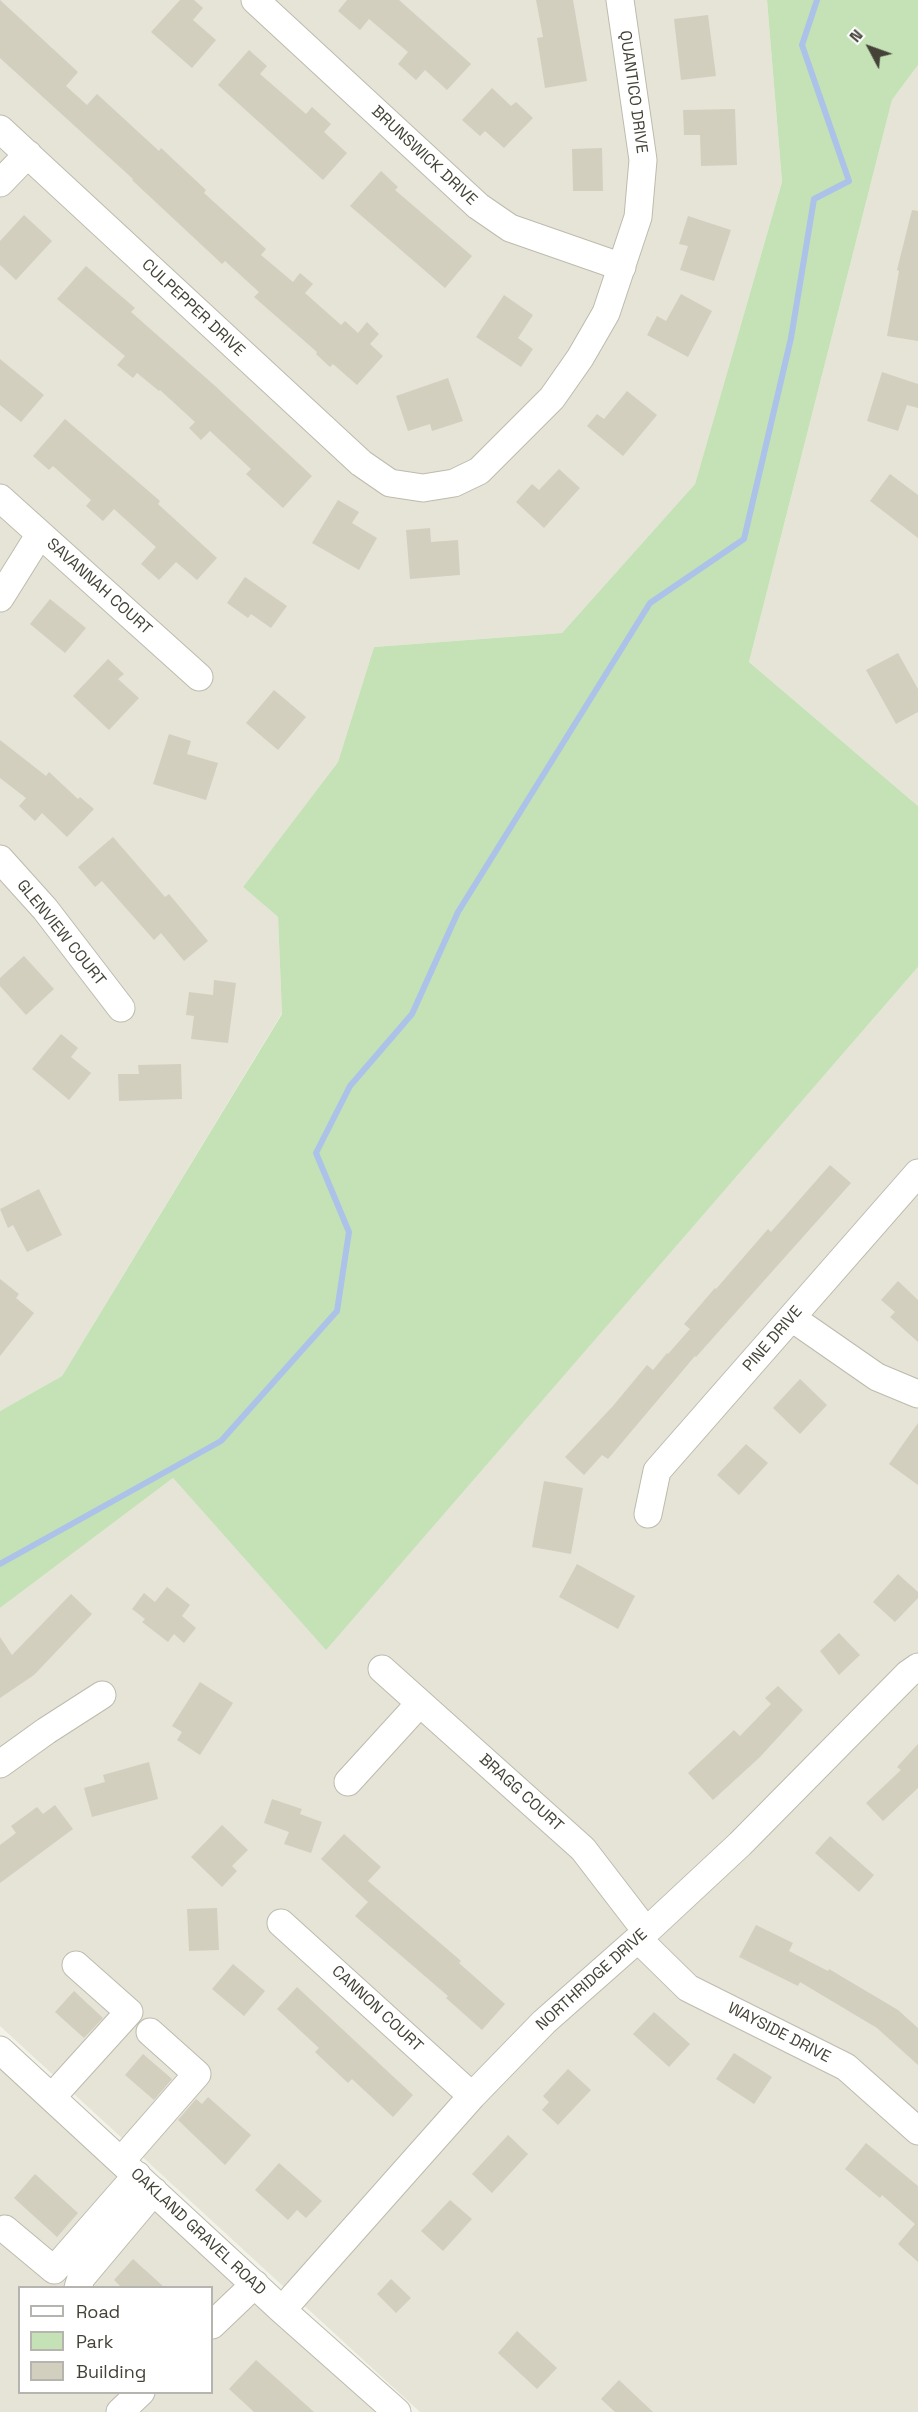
<!DOCTYPE html>
<html>
<head>
<meta charset="utf-8">
<style>
	body { margin:0 }
	#map { position:relative; width:918px; height:2412px; overflow:hidden; background:#f2f2e9; font-family:"Space Grotesk",sans-serif }
	canvas { display:block }
	.legend { position:absolute; left:18px; top:2286px; width:195px; height:108px; box-sizing:border-box; background:#fff; border:2px solid #b5b4af; margin:0; padding:8px 10px; list-style:none; font-size:18px; color:#454338 }
	.legend li { display:flex; align-items:center; gap:12px; height:30px }
	.legend b { width:30px; border:2px solid #b5b4af }
	.north { position:absolute; left:840px; top:18px; width:60px; height:60px; -webkit-text-stroke:4px #fff; paint-order:stroke; rotate:311deg; font-size:16px; font-weight:700; line-height:24px; text-align:center; color:#454338 }
	.north::after { content:''; display:block; margin:auto; width:21px; height:27px; background:#454338; clip-path:polygon(50% 0,100% 100%,50% 72%,0 100%) }
</style>
</head>
<body>
<div id="map">
<canvas width="918" height="2412"></canvas>
<ul class="legend">
<li><b style="height:8px;background:#fff"></b>Road</li>
<li><b style="height:16px;background:#c4e2b6"></b>Park</li>
<li><b style="height:16px;background:#d3cfbf"></b>Building</li>
</ul>
<div class="north">N</div>
</div>
<script>
const g = document.querySelector('canvas').getContext('2d');
g.lineJoin = 'round';
function fillPath(path, color) { g.fillStyle = color; g.fill(path, 'evenodd'); }
function stroke(path, color, width, dash) { g.strokeStyle = color; g.lineWidth = width; g.lineCap = dash ? 'butt' : 'round'; g.setLineDash(dash || []); g.stroke(path); }
function drawText(font, color, halo, rows, align = 'center') {
  g.font = font + ' "Space Grotesk",sans-serif'; g.lineWidth = 5; g.setLineDash([]); g.textBaseline = 'middle'; g.strokeStyle = halo; g.fillStyle = color; for (const [text, x, y, turn = 0] of rows) {
    g.save(); g.translate(x, y); g.rotate((+turn || 0) * Math.PI / 180); g.textAlign = isNaN(turn) ? turn : align; if (halo) g.strokeText(text, 0, 0); g.fillText(text, 0, 0); g.restore();
  }
}
const residential = new Path2D(`
	M0 0H767L782 182 695 484 562 633 374 647 338 762 243 887 278 917 282 1013 62 1376 0 1411Z
	M918 65V806L749 662 892 100Z
	M918 967V2412H420L0 2026V1608L173 1478 326 1649Z
	M0 2065 380 2412H0ZM20 2288H212V2392H20Z`);
const green = new Path2D(`
	M767 0H918V65L892 100 749 662 918 806V967L326 1650 173 1478 0 1608V1411L62 1376 282 1014 278 917 243 887 338 762 374 647 562 633 695 484 782 182Z`);
const stream = new Path2D(`
	M0 1564 221 1441 337 1311 349 1232 316 1153 350 1086 412 1014 458 912 650 603 744 539 791 338 814 199 849 181 802 45 817 0`);
const building = new Path2D(`
	M0 0 78 72 66 86 87 105 97 94 159 151 161 148 206 190 204 193 266 249 261 255 293 282 300 273 313 284 305 293 341 325 345 321 358 333 367 322 379 334 370 344 383 356 357 385 333 364 330 367 316 354 317 352 254 297 259 292 225 261 222 264 132 180 133 179 0 58Z
	M180 0H194L203 8 193 20 216 40 192 68 151 32Z
	M347 0H399L471 64 447 90 425 70 416 80 398 64 408 52 369 19 360 30 338 11Z
	M536 0H573L587 81 545 88 537 38 543 37Z
	M708 15 716 76 681 80 674 19Z
	M249 50 267 66 260 74 306 114 312 107 331 124 324 132 347 153 323 180 218 85Z
	M492 88 511 106 516 102 533 118 504 148 485 131 480 136 462 120Z
	M735 109 737 165 701 166 700 135H684L683 110Z
	M602 148 603 191H573L572 149Z
	M381 171 398 187 395 190 472 256 445 288 350 206Z
	M912 210 918 211V341L887 336 899 271 897 270Z
	M24 215 52 241 16 280 0 265V241Z
	M688 216 731 230 714 281 680 270 688 246 679 244Z
	M86 266 135 308 131 312 214 385 312 476 283 508 246 474 251 469 210 431 201 440 189 428 195 422 160 390 159 391 137 373 133 378 117 365 125 356 57 299Z
	M681 294 712 311 688 357 647 335 657 316 666 321Z
	M504 295 533 315 518 338 533 349 521 367 476 337Z
	M0 359 44 395 21 422 0 405Z
	M882 372 918 384V408L907 405 898 431 867 421Z
	M448 378 463 421 432 431 430 424 408 431 396 396Z
	M627 391 657 415 623 456 587 426 597 414 604 419Z
	M65 419 160 501 158 504 217 558 197 580 176 562 159 580 141 564 156 547 114 509 103 521 86 506 91 500 53 466 49 470 33 456Z
	M559 469 580 488 544 528 516 502 532 484 539 490Z
	M890 474 918 495V538L870 501Z
	M338 500 359 512 352 523 377 538 359 570 312 543Z
	M430 528 431 542 458 540 460 575 410 579 406 530Z
	M245 577 287 606 271 628 251 614 248 618 227 603Z
	M50 599 86 628 65 653 30 624Z
	M898 653 918 689V712L896 724 866 670Z
	M108 659 124 674 118 679 139 698 109 730 73 696Z
	M274 690 306 717 278 750 246 723Z
	M169 734 191 741 187 754 218 763 206 800 153 784Z
	M0 740 46 776 49 772 78 799 80 797 94 809 67 837 42 813 35 821 19 806 26 798 0 778Z
	M113 837 165 897 169 894 208 941 184 961 161 933 154 940 102 881 95 887 78 867Z
	M24 956 54 989 26 1015 0 986V978Z
	M214 980 236 983 228 1043 191 1039 194 1016 186 1015 189 992 213 995Z
	M61 1034 78 1048 71 1057 91 1073 69 1100 32 1069Z
	M181 1064 182 1099 119 1101 118 1074H139L138 1065Z
	M830 1165 851 1183 696 1357 695 1356 608 1459 602 1455 584 1475 565 1457 613 1406 647 1365 653 1370 667 1353 668 1354 690 1329 684 1324 715 1288 716 1289 768 1229 771 1232Z
	M39 1189 62 1235 27 1252 13 1225 8 1228 0 1209Z
	M0 1279 19 1294 16 1298 34 1313 0 1356Z
	M898 1281 918 1300V1342L890 1317 895 1312 881 1300Z
	M800 1379 827 1405 800 1434 773 1408Z
	M918 1423V1485L889 1464Z
	M746 1444 768 1463 739 1495 717 1475Z
	M544 1481 583 1488 571 1554 532 1547Z
	M577 1564 635 1596 618 1629 559 1597Z
	M898 1574 918 1592V1598L895 1622 873 1602Z
	M167 1587 190 1605 182 1616 196 1628 184 1643 174 1634 168 1642 142 1622 145 1619 132 1609 144 1593 155 1602Z
	M71 1594 92 1614 34 1675 0 1698V1637L12 1655Z
	M839 1633 860 1655 839 1675 820 1651Z
	M200 1682 233 1703 200 1755 177 1740 182 1732 172 1726Z
	M778 1686 803 1710 760 1757 713 1800 688 1773 734 1730 740 1736 771 1704 765 1698Z
	M918 1744V1788L883 1821 866 1803 901 1770 897 1767Z
	M149 1762 158 1799 92 1817 84 1788 105 1782 103 1775Z
	M272 1799 302 1809 300 1814 322 1822 311 1853 284 1844 289 1832 264 1823Z
	M55 1805 73 1829 0 1883V1845L16 1833 11 1826 37 1807 43 1814Z
	M222 1825 248 1850 232 1866 237 1871 222 1887 191 1857Z
	M344 1834 381 1867 368 1881 461 1961 459 1963 505 2004 482 2030 446 1998 448 1996 355 1916 368 1902 321 1859Z
	M830 1836 874 1875 859 1892 815 1853Z
	M217 1908 219 1950 189 1951 187 1909Z
	M756 1925 793 1943 789 1951 828 1971 829 1969 898 2010 918 2028V2065L877 2028 800 1982 798 1986 739 1957Z
	M233 1964 265 1991 244 2016 212 1989Z
	M297 1987 413 2095 393 2117 352 2079 348 2083 315 2052 319 2048 277 2009Z
	M74 1991 103 2018 84 2038 55 2012Z
	M654 2012 690 2044 669 2067 633 2034Z
	M734 2053 772 2077 754 2104 716 2079Z
	M143 2054 172 2079 154 2100 125 2075Z
	M568 2069 591 2090 558 2125 542 2110 549 2102 543 2096Z
	M208 2097 251 2135 225 2165 178 2120 196 2099 202 2104Z
	M508 2135 528 2154 492 2193 472 2174Z
	M866 2143 918 2186V2262L898 2244 915 2224 882 2195 880 2198 845 2169Z
	M279 2163 322 2201 306 2218 297 2210 288 2220 255 2190Z
	M35 2174 78 2213 57 2237 14 2198Z
	M450 2200 472 2219 443 2251 421 2231Z
	M133 2259 165 2288H122L114 2280Z
	M391 2279 411 2298 396 2313 377 2294Z
	M517 2331 557 2368 537 2389 498 2353Z
	M256 2360 314 2412H254L229 2389Z
	M619 2380 653 2412H615L601 2399Z`);
const minor = new Path2D(`
	M255 0 478 206 510 228 622 267
	M0 129 361 463 390 483 423 488 454 483 479 471 552 398 580 358 606 313 638 217 643 160 620 0
	M0 183 28 154
	M0 498 199 677
	M0 598 40 534
	M0 859 45 909 121 1008
	M792 1318 877 1377 918 1394
	M648 1514 657 1471 918 1173
	M382 1669 583 1849 646 1931
	M0 1764 46 1731 102 1695
	M348 1782 420 1703
	M281 1923 472 2096
	M638 1939 688 1988 846 2067 918 2131
	M0 2050 282 2310 397 2412
	M52 2097 129 2012 76 1965
	M121 2161 197 2074 150 2032
	M5 2229 54 2270 137 2175
	M78 2288 81 2278 154 2191
	M282 2310 472 2096 544 2022 638 1939 740 1844 908 1674 918 1667
	M212 2325 255 2284
	M120 2412 141 2392`);
const streetNames = [
	["QUANTICO DRIVE",633,92,82],
	["BRUNSWICK DRIVE",424,156,43],
	["CULPEPPER DRIVE",193,308,43],
	["SAVANNAH COURT",99,587,42],
	["GLENVIEW COURT",61,933,51],
	["PINE DRIVE",773,1339,-49],
	["BRAGG COURT",521,1793,42],
	["NORTHRIDGE DRIVE",592,1980,-42],
	["CANNON COURT",377,2009,43],
	["WAYSIDE DRIVE",779,2033,27],
	["OAKLAND GRAVEL ROAD",198,2232,43]
];
fillPath(residential, '#e6e4d7');
fillPath(green, '#c4e2b6');
stroke(stream, '#acc2e8', 6);
fillPath(building, '#d3cfbf');
stroke(minor, '#bdbbac', 29);
stroke(minor, '#fff', 27);
drawText('16px', '#454338', '#fff', streetNames);
</script>
</body>
</html>
